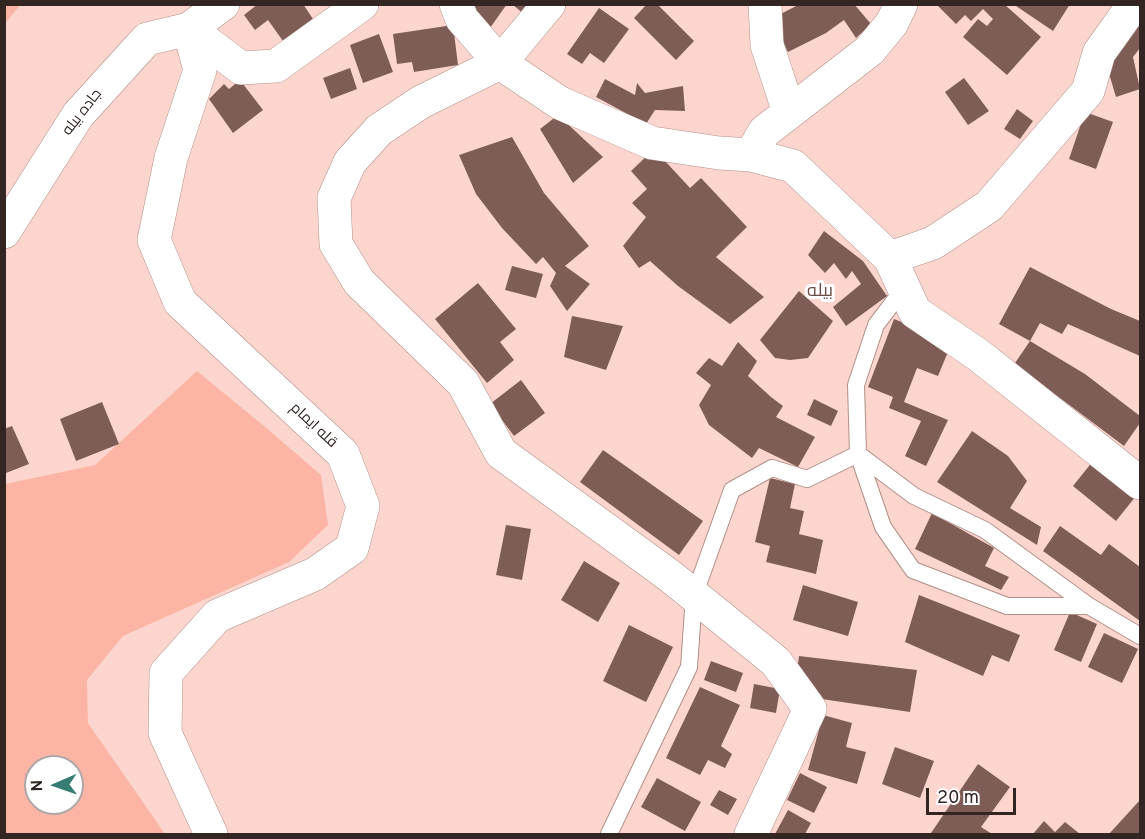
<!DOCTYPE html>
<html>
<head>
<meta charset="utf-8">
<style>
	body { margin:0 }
	#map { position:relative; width:1145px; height:839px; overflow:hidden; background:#fcd6ce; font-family:Overpass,sans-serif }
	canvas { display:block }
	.frame { position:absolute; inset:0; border:6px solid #322522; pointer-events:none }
	.north { position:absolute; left:24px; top:755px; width:60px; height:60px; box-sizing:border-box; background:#fff; border:2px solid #ada8a7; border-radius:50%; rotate:268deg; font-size:16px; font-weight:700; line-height:24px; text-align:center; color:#322522 }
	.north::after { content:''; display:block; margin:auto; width:21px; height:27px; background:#377d73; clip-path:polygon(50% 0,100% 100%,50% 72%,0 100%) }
	.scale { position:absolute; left:926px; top:788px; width:90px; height:27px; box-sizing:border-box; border:3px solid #322522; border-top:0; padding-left:8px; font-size:18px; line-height:21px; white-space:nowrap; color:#322522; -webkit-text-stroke:4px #fff; paint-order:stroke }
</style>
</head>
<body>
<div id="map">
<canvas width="1145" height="839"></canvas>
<div class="frame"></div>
<div class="north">N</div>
<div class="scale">20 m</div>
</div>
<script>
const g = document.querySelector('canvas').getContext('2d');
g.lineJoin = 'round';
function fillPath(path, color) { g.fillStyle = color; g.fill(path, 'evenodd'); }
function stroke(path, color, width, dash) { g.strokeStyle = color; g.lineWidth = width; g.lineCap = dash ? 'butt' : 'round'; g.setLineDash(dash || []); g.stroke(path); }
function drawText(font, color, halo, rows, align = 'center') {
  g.font = font + ' Overpass,Cairo,sans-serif'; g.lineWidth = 6; g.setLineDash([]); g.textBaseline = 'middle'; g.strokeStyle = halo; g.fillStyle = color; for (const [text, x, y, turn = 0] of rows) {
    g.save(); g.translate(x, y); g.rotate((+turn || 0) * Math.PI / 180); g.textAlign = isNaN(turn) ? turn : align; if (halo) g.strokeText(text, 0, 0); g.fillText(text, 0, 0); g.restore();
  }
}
const green = new Path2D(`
	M5 4 20 5 5 24 4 5Z
	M197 371 264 426 321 475 328 525 289 562 123 636 87 680 88 723 165 834H5V484L95 465ZM36 767H72V803H36Z`);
const building = new Path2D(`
	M258 4H303L313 19 283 41 268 20 255 30 244 15Z
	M468 4H507L490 28Z
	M512 4H534L526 16Z
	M647 4H657L694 41 676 60 634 18Z
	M800 4H854L871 24 856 38 844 20 826 33 788 52 771 19Z
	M936 4H1004L1041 37 1007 75 963 37 978 19 987 26 993 19 983 9 971 21 965 15 956 24Z
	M1017 4H1070L1053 31 1016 6Z
	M599 8 629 29 604 63 590 53 582 64 567 54Z
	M1140 14V48L1133 57 1140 89 1116 97 1105 60 1124 47Z
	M453 25 458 65 414 72 412 62 397 64 393 34Z
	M379 34 393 72 363 83 350 45Z
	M350 68 357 89 331 99 323 78Z
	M964 78 989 111 968 125 945 92Z
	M605 79 635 95 637 83 645 93 683 86 685 111 655 110 646 124 596 97Z
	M240 80 263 110 233 133 209 99 224 84 229 89Z
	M1017 109 1033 121 1020 139 1004 129Z
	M1085 112 1113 122 1096 169 1069 159Z
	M558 115 603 157 573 183 540 129Z
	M512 137 544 193 589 246 565 266 590 284 567 311 550 286 556 273 543 257 536 264 502 228 476 194 459 155Z
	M654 149 690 188 701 178 747 227 716 257 764 297 730 324 678 286 650 261 639 268 623 246 646 217 632 203 647 189 631 171Z
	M824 231 863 261 887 296 846 326 833 307 861 284 852 271 846 279 834 263 825 273 808 255Z
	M512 266 543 274 536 298 505 290Z
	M1030 267 1111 309 1140 321V356L1068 324 1062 334 1040 323 1030 341 1085 374 1140 416V423L1124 446 1064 401 1013 366 1030 341 999 324Z
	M478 283 516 329 500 342 514 360 487 383 435 319Z
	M799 291 833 321 808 358 790 360 775 358 760 340Z
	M572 316 623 326 606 370 564 357Z
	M894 319 952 342 938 376 917 368 904 402 948 420 926 466 905 456 921 421 889 408 893 397 868 387Z
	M738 342 757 361 748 376 771 397 783 406 776 417 815 437 798 467 759 448 752 458 709 425 699 405 711 385 696 373 709 358 722 366Z
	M521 380 545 413 514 436 490 404Z
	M814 399 838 411 831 426 807 415Z
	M102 402 119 444 76 461 60 419Z
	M12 426 29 464 6 473 4 429Z
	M972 431 1008 456 1027 481 1010 508 1041 527 1037 545 937 482Z
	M603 450 703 521 679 555 580 482Z
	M1097 456 1140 491 1116 521 1073 486Z
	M770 478 795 484 790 508 804 511 799 534 823 540 816 574 766 562 770 546 755 542Z
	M932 513 994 548 985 566 1009 577 1001 590 915 549Z
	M506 525 531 529 522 580 496 575Z
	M1060 526 1101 555 1109 544 1140 567V621L1043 551Z
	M584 561 620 583 598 622 561 600Z
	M803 585 858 602 848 636 793 620Z
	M919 595 1020 635 1009 662 992 655 983 676 905 642Z
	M1070 612 1097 624 1081 662 1054 650Z
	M629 625 673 647 646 702 603 681Z
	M1104 633 1138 649 1122 683 1088 667Z
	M799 656 917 670 910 712 808 697 796 680Z
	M711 661 743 673 736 692 704 680Z
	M754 684 780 689 776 713 750 708Z
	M700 687 740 705 721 746 732 754 725 768 708 760 700 775 666 758Z
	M823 715 852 723 846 747 866 752 857 784 808 770Z
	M895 747 934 761 920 798 882 784Z
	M978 764 1010 787 981 827 992 834H933L931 833Z
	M800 773 827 787 814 813 787 800Z
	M657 778 701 802 685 831 641 807Z
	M719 790 737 799 728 815 710 805Z
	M1140 800V834H1109Z
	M788 810 811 823 805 834H775Z
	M1044 821 1055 832 1065 822 1080 834H1033Z`);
const service = new Path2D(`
	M904 288 876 325 856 385 858 454 883 527 913 570 1007 606H1089L1140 636
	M609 834 689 667 694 596 732 490 772 468 807 479 858 454 914 496 985 530 1089 606`);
const minor = new Path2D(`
	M456 4 462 19 500 63 560 103 652 143 719 153 751 155 793 166 890 258 915 312 977 354 1140 483
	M549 4 500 63 421 102 379 130 350 162 334 198 336 244 359 282 463 383 501 453 670 576 776 662 810 709 751 834
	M765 4 767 45 789 112
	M189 29 241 68 276 66 362 4
	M751 155 764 132 870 50 892 23 901 4
	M890 258 933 243 989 206 1088 91 1099 53 1134 4`);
const tertiary = new Path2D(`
	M189 29 200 70 171 158 154 240 180 302 343 454 363 506 352 548 315 574 217 616 166 673 165 733 211 834
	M4 232 78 115 147 39 189 29 223 4`);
const streetNames = [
	["جاده بیله",83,113,-52],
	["قله ایمام",313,426,43]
];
const quarterNames = [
	["بیله",820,292]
];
fillPath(green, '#fcb5a4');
fillPath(building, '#7d5d56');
stroke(service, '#b18f87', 18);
stroke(minor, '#b18f87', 34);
stroke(tertiary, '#b18f87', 34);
stroke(service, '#fff', 16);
stroke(minor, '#fff', 33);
stroke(tertiary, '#fff', 33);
drawText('15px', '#322522', '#fff', streetNames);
drawText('18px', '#6b4c45', '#fff', quarterNames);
</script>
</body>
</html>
